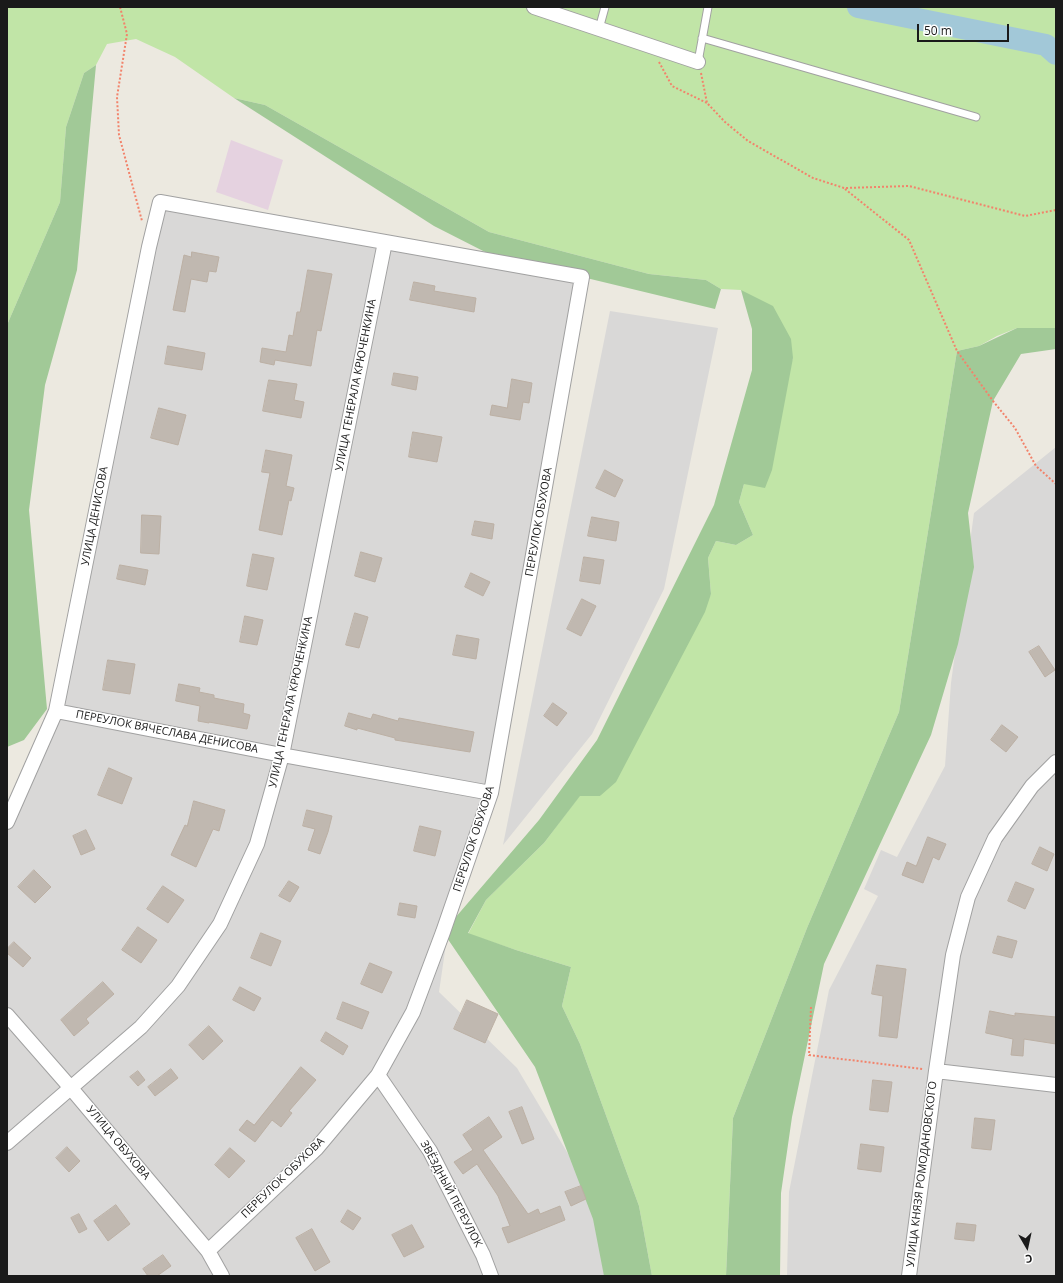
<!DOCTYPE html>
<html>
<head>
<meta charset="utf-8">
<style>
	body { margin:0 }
	#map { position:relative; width:1063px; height:1283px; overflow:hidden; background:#ece9e0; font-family:"Open Sans",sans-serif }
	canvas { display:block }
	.frame { position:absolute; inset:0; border:8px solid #1a1a1a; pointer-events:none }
	.north { position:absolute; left:1007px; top:1227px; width:40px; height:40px; -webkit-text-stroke:3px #fff; paint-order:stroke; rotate:171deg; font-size:11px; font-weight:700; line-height:16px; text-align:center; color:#1a1a1a }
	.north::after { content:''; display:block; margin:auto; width:14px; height:18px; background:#1a1a1a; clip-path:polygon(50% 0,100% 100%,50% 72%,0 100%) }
	.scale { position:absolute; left:917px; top:24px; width:92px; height:18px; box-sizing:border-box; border:2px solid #1a1a1a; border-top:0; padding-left:5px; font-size:12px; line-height:14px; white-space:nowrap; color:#1a1a1a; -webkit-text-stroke:3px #fff; paint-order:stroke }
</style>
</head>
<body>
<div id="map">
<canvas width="1063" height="1283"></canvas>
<div class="frame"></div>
<div class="north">С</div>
<div class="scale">50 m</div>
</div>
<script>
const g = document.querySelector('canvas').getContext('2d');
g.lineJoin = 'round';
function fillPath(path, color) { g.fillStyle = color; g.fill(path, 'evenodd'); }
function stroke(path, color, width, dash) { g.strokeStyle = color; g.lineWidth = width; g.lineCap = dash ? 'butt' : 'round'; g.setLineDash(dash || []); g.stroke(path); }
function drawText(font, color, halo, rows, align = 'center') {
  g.font = font + ' "Open Sans",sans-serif'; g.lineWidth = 3; g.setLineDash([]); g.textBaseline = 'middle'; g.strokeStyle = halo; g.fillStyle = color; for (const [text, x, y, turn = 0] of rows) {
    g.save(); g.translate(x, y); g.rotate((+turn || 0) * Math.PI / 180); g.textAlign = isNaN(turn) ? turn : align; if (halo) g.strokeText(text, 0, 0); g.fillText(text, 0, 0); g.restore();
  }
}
const residential = new Path2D(`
	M153 202 575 277 484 793 454 889 439 992 517 1068 599 1206 610 1276H7V806L50 711Z
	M610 311 718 328 664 589 592 734 503 845Z
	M1056 447V1276H787L789 1192 829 990 878 896 864 889 881 850 897 857 945 766 951 683 974 513Z`);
const industrial = new Path2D(`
	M231 140 283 160 268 210 216 192Z`);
const grass = new Path2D(`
	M7 7H1056V328H1017L997 336 979 346 957 351 899 712 807 928 733 1118 726 1276H652L639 1206 580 1044 562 1006 571 967 516 950 468 934 486 900 544 843 580 795 600 796 711 594 708 558 716 541 736 545 753 535 739 502 744 484 793 358 741 290 721 289 706 280 649 274 489 232 265 105 234 98 175 57 136 39 107 44 96 65 84 73 66 127 60 202 7 325Z`);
const forest = new Path2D(`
	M96 65 77 270 45 385 29 510 47 709 24 740 7 747V325L60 202 66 127 84 73Z
	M234 98 265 105 489 232 649 274 706 280 721 289 715 309 491 255 434 226Z
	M741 290 773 306 791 339 793 358 772 470 765 488 744 484 739 502 753 535 736 545 716 541 708 558 711 594 705 612 616 782 600 796H580L544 843 486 900 468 933 516 950 571 967 562 1006 580 1044 639 1206 652 1276H604L593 1219 535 1067 443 932 539 820 597 740 714 505 752 370V329Z
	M1017 328H1056V349L1021 354 993 401 968 513 974 567 958 644 931 735 824 964 792 1117 781 1193 780 1276H726L733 1118 807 928 899 712 957 351 979 346Z`);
const river = new Path2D(`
	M858 7 1046 45 1056 54`);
const building = new Path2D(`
	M192 252 219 257 216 272 209 271 207 282 191 279 185 312 173 310 184 255 191 257Z
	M308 270 332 274 321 331 317 330 311 366 275 360 274 365 260 362 262 348 286 352 289 335 293 336 297 312H300Z
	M414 282 435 286 434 291 476 298 474 312 410 300Z
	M168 346 205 353 202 370 165 364Z
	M394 373 418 377 416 390 392 385Z
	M512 379 532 383 529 403 523 402 520 420 490 415 492 405 507 408Z
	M269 380 297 384 294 400 304 402 301 418 263 411Z
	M159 408 186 415 178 445 151 438Z
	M413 432 442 437 437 462 409 457Z
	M266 450 292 455 286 486 294 488 291 501 289 500 282 535 259 530 270 473 262 472Z
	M605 470 623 480 615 497 596 488Z
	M142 515 161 516 159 554 141 553Z
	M592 517 619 522 616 541 588 536Z
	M475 521 494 524 492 539 472 535Z
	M361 552 382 558 375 582 355 576Z
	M253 554 274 558 267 590 247 586Z
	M584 557 604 560 600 584 580 581Z
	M120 565 148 570 145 585 117 579Z
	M471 573 490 582 483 596 465 587Z
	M582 599 596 606 581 636 567 629Z
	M355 613 368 617 359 648 346 645Z
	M245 616 263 620 257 645 240 642Z
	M457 635 479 639 476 659 453 655Z
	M1039 646 1055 670 1045 677 1029 652Z
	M108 660 135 664 130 694 103 690Z
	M179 684 200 688 199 692 214 695V698L244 704 243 713 250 715 247 729 209 722V723L198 721 200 706 176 701Z
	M553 703 567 713 557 726 544 716Z
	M349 713 371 719 373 714 398 721 399 718 474 732 470 752 395 740V738L357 728V730L345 726Z
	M1002 725 1018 737 1006 752 991 740Z
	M109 768 132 778 122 804 98 795Z
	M194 801 225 810 219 831 213 829 196 867 171 855 185 825 187 826Z
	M307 810 332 816 328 832 320 854 308 850 315 829 303 826Z
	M420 826 441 831 435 856 414 851Z
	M86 830 95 849 81 855 73 836Z
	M928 837 946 844 939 860 933 857 923 883 902 875 907 862 916 866Z
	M1040 847 1054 854 1047 871 1032 864Z
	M34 870 51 887 35 903 18 887Z
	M289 881 299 887 290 902 279 896Z
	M1016 882 1034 889 1025 909 1008 901Z
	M163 886 184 900 168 923 147 909Z
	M400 903 417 906 415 918 398 915Z
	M138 927 157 940 141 963 122 950Z
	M261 933 281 941 271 966 251 958Z
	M998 936 1017 941 1012 958 993 953Z
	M14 942 31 958 23 967 7 953V949Z
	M370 963 392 972 382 993 361 984Z
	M877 965 906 969 897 1038 879 1036 883 996 872 994Z
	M103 982 114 994 86 1019 89 1023 74 1036 61 1020Z
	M240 987 261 998 254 1011 233 1000Z
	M467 1000 498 1014 485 1043 454 1029Z
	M343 1002 369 1012 362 1029 337 1019Z
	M990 1011 1015 1016V1013L1056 1017V1044L1024 1039 1023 1056 1011 1055 1013 1039 986 1033Z
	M209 1026 223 1041 203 1060 189 1045Z
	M326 1032 348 1046 343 1055 321 1041Z
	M301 1067 316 1080 289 1111 292 1113 281 1127 272 1120 255 1142 239 1130 247 1120 254 1125Z
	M171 1069 178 1078 155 1096 148 1087Z
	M138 1071 145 1080 138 1086 130 1077Z
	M873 1080 892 1082 888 1112 870 1110Z
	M522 1107 534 1139 522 1144 509 1112Z
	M489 1117 502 1137 483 1150 528 1214 538 1209 540 1214 560 1206 565 1220 508 1243 502 1228 510 1226 498 1196 477 1164 463 1174 454 1162 473 1150 463 1135Z
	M975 1118 995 1120 991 1150 972 1148Z
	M861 1144 884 1147 881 1172 858 1169Z
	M67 1147 80 1161 69 1172 56 1158Z
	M230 1148 245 1161 229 1178 215 1165Z
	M581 1186 586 1199 571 1206 565 1192Z
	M116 1205 130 1224 108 1241 94 1221Z
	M348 1210 361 1218 353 1230 341 1222Z
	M79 1214 87 1229 79 1233 71 1218Z
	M957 1223 976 1225 974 1241 955 1239Z
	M412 1225 424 1247 404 1257 392 1235Z
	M312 1229 330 1262 315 1271 296 1238Z
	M163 1255 171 1266 157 1276H148L143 1269Z`);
const path = new Path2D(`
	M120 7 127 34 117 97 119 135 142 221
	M659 62 672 86 707 103
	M701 73 707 103 725 122 748 141 813 178 844 188 909 186 1025 216 1056 210
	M845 189 909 240 957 351 993 401 1015 428 1036 466 1056 484
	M811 1007 809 1055 923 1069`);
const lane = new Path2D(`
	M599 29 605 7
	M702 38 976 117
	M698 62 708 7`);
const street = new Path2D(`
	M534 7 698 62
	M56 711 282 755 491 793
	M7 822 56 711 149 247 160 202 582 277 491 793 443 932 413 1012 378 1075 316 1149 208 1251
	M7 1015 70 1087 208 1251 222 1276
	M936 1071 1056 1085
	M378 1075 430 1151 483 1255 491 1276
	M7 1143 141 1027 178 986 220 924 257 844 282 755 385 242
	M909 1276 936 1071 953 955 968 897 995 838 1032 786 1056 762`);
const streetNames = [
	["УЛИЦА ГЕНЕРАЛА КРЮЧЕНКИНА",356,385,-79],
	["УЛИЦА ДЕНИСОВА",95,516,-79],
	["ПЕРЕУЛОК ОБУХОВА",539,522,-80],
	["УЛИЦА ГЕНЕРАЛА КРЮЧЕНКИНА",291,702,-78],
	["ПЕРЕУЛОК ВЯЧЕСЛАВА ДЕНИСОВА",167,732,11],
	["ПЕРЕУЛОК ОБУХОВА",474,839,-72],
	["УЛИЦА ОБУХОВА",118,1143,50],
	["УЛИЦА КНЯЗЯ РОМОДАНОВСКОГО",922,1174,-83],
	["ПЕРЕУЛОК ОБУХОВА",283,1178,-44],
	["ЗВЁЗДНЫЙ ПЕРЕУЛОК",451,1194,62]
];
fillPath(residential, '#d9d8d7');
fillPath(industrial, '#e5d2e0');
fillPath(grass, '#c1e5a7');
fillPath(forest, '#a1c997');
stroke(river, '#a2c8d8', 22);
fillPath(building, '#c0b8b0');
stroke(building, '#bcb0a4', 1);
stroke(lane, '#a1a1a1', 9);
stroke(street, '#a1a1a1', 16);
stroke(path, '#f2836b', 2, [2, 2]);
stroke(lane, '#fff', 7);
stroke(street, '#fff', 14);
drawText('11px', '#1a1a1a', '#fff', streetNames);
</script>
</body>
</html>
